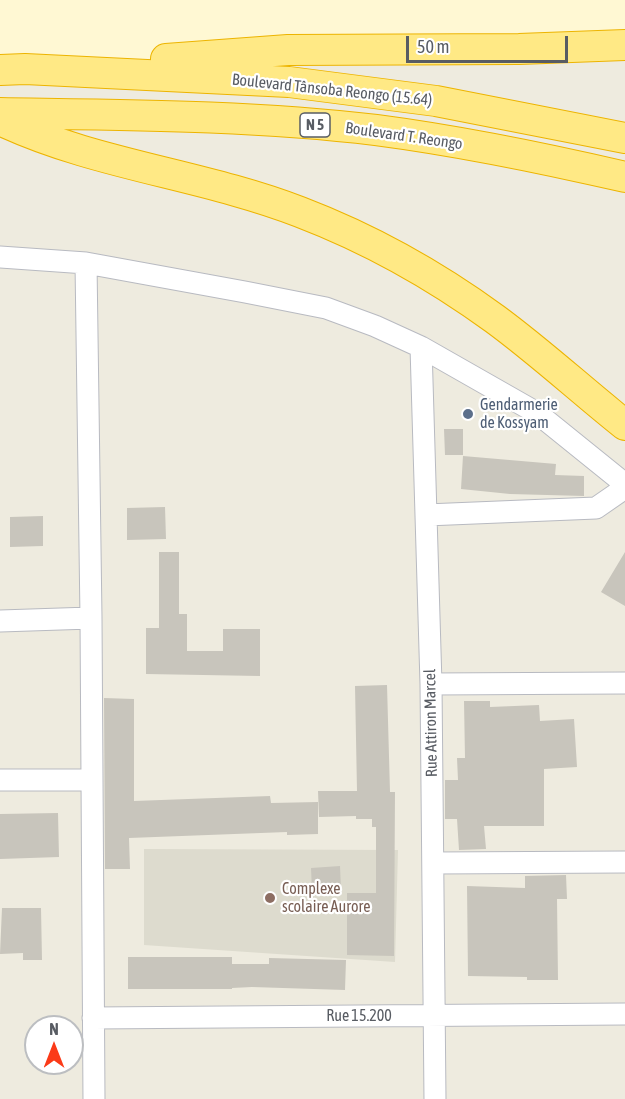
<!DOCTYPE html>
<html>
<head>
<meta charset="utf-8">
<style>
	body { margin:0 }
	#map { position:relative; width:625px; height:1099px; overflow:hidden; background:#eeebdf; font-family:"Asap Condensed",sans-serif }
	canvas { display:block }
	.north { position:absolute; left:24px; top:1015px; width:60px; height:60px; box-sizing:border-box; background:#fff; border:2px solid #bcbec1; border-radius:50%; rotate:0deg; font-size:16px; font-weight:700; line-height:24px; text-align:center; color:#585c63 }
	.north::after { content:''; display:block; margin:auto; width:21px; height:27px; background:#fb3a18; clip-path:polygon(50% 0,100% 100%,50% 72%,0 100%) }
	.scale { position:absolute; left:406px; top:36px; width:162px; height:27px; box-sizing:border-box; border:3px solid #585c63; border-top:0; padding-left:8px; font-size:18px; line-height:21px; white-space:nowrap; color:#585c63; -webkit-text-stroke:4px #fff; paint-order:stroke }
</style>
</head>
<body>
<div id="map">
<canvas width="625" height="1099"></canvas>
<div class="north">N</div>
<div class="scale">50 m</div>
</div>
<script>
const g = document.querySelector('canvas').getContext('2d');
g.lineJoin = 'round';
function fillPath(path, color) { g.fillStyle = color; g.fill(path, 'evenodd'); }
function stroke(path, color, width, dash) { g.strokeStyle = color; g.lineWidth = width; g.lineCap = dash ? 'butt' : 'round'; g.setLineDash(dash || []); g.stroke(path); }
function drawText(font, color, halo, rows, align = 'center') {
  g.font = font + ' "Asap Condensed",sans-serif'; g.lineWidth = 4.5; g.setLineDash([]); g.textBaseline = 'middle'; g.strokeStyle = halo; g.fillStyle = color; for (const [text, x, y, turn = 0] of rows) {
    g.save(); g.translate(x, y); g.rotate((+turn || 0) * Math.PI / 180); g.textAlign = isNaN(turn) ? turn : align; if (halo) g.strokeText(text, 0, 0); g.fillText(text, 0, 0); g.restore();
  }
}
const commercial = new Path2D(`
	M0 0H625V45L153 59 0 70Z`);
const education = new Path2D(`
	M144 849 398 850 395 962 144 945Z`);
const building = new Path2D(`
	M444 429H463V455H445Z
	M463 456 556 464 555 475 584 476V496L510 494 461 489Z
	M165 507 166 539 127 540V508Z
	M43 516V546L10 547V517Z
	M159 552H179V614H187V651H223V629H260V676L146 674V628H159Z
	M625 552V606L601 592Z
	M387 685 390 792H395L394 956 347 955V893H376V827H372V819H356V816L319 817 318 791H357L355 686Z
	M104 698 134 699V801L270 796 271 803 318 802V834L287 835V832L129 838 130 869H105Z
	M464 701H490V707L539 705 540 721 574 719 577 767 544 769V826H484L486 849 459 850 457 819H445V780H458L457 758H465Z
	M58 813 59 857 0 859V814Z
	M340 866 341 890 312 891 311 868Z
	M566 875 567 899H557L558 980H527V977L468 976 467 886 525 888V876Z
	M2 908H41L42 960H23V953L0 954Z
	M128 957H232V964H269V958L346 960 345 990 252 987 232 988V989H128Z`);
const minor = new Path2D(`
	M0 257 86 263 245 292 326 308 375 326 421 347 537 413 625 484
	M86 263 91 618 94 1099
	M421 347 431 684 435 1099
	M426 515 596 508 625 488
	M0 621 91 618
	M431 684 625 683
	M0 780H90
	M434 863 625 862
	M93 1018 625 1014`);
const highway = new Path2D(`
	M166 59 288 50 519 49 625 45
	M0 70 25 69 289 82 436 101 625 138
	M0 113C125 115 251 115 376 130 460 141 543 158 625 177
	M0 120C95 165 202 174 300 212 368 238 436 276 495 319 540 352 581 390 625 425`);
const markers = [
	[468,414,6,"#5c6f8a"],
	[270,898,6,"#8d6e63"]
];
const shields = [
	[315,125,30]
];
const shieldNames = [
	["N 5",315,125]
];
const streetNames = [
	["Boulevard Tânsoba Reongo (15.64)",332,90,6],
	["Boulevard T. Reongo",404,136,8],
	["Rue Attiron Marcel",431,723,-91],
	["Rue 15.200",359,1016]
];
const serviceNames = [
	["Gendarmerie",480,405],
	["de Kossyam",480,423]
];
const educationNames = [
	["Complexe",282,889],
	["scolaire Aurore",282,907]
];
fillPath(commercial, '#fff8d3');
fillPath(education, '#dddbce');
fillPath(building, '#c8c5bc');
stroke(minor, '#b8bac1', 23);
stroke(highway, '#edb400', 32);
stroke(minor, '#fff', 21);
stroke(highway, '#ffe985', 30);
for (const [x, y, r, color] of markers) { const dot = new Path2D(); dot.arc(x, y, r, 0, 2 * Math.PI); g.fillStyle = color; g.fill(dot); stroke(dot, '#fff', 2); }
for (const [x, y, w] of shields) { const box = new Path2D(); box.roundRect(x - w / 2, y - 12, w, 24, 4.5); g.fillStyle = '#fff'; g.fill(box); stroke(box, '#585c63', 1.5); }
drawText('bold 15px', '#585c63', null, shieldNames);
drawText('16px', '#585c63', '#fff', streetNames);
drawText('16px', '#4e5e75', '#fff', serviceNames, 'left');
drawText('16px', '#785e54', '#fff', educationNames, 'left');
</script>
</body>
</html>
